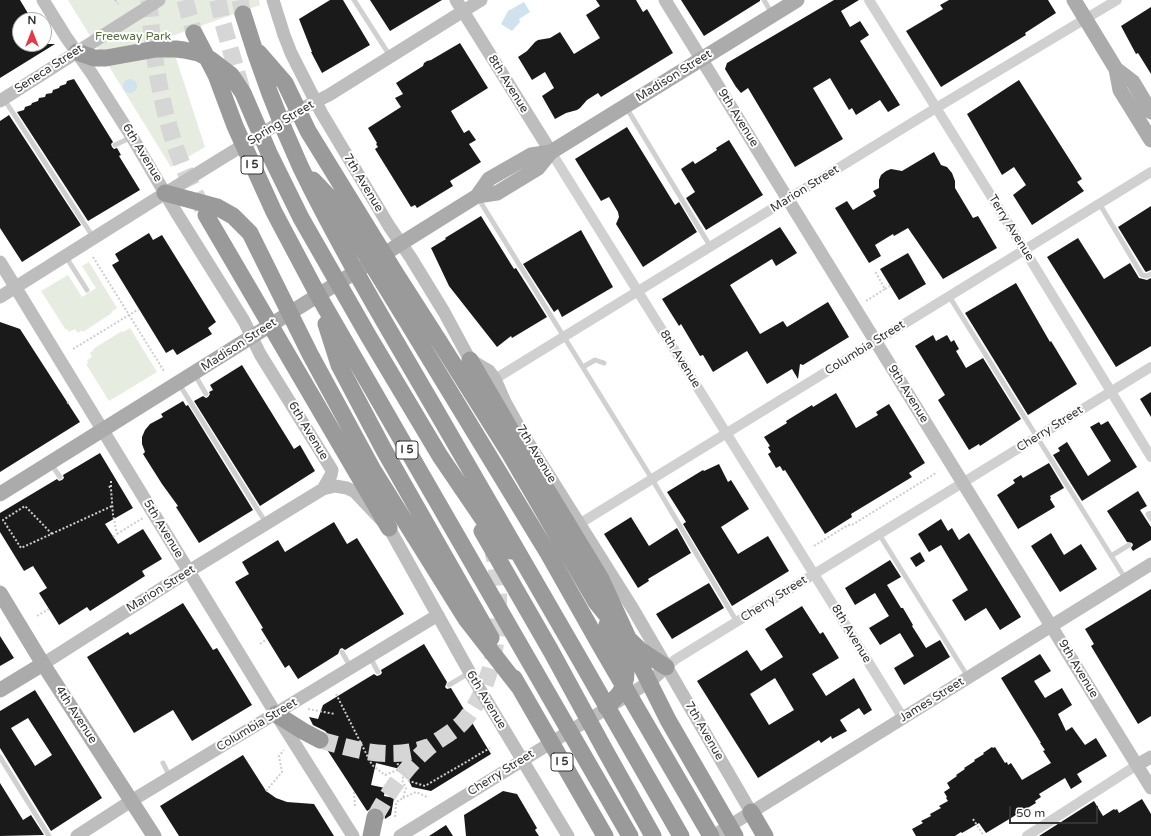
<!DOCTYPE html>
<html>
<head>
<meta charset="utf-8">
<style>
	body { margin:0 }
	#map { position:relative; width:1151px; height:836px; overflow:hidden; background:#fff; font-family:"Varela Round",sans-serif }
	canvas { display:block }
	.north { position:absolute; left:12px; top:12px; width:40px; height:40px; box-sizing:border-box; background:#fff; border:1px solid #adadad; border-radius:50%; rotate:0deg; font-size:11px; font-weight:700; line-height:16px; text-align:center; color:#333 }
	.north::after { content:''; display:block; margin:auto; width:14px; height:18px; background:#e63946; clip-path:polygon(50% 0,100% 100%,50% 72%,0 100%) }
	.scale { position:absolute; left:1009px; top:806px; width:89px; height:18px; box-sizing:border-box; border:2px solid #333; border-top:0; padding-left:5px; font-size:12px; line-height:14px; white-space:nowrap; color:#333; -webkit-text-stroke:3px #fff; paint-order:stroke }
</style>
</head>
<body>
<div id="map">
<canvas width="1151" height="836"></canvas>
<div class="north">N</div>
<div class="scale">50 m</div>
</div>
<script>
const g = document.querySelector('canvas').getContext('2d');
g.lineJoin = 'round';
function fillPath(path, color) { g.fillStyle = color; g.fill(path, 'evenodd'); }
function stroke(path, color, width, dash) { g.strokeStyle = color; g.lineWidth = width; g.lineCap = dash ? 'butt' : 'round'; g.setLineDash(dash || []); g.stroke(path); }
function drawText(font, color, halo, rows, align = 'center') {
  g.font = font + ' "Varela Round",sans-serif'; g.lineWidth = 4; g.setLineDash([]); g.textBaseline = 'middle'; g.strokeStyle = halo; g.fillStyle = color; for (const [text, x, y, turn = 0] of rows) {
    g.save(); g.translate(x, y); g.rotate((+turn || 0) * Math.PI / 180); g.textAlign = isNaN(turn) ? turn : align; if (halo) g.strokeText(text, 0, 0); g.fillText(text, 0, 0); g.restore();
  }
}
const green = new Path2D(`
	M68 0H259L260 5 169 37 205 147 171 167Z
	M89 262 117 308 111 312 112 313 83 332 82 330 78 333 75 329 69 332 67 329 66 330 41 291 68 275 82 297 96 288 82 266Z
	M130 328 157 372 109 401 86 364 88 363 87 360 92 357 90 353 94 350 93 349 122 331 123 332Z`);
const water = new Path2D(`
	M524 2 530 12 519 19 520 22 512 31 501 24 508 11Z
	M123 86a7 7 0 1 1 14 0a7 7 0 1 1-14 0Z`);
const building = new Path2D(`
	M0 0H20L32 20H20V44H55L0 78Z
	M330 0H343L370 45 322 73 311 52H312L299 19Z
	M370 0H442L390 31Z
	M596 0H636L643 12 647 9 673 53 601 97 598 93 587 100 580 108 577 110 566 113 555 119 542 96 554 88 545 72 532 80 518 57 527 51 535 42 538 40 550 38 560 32 574 54 600 38 586 15 600 6Z
	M681 0H760V1L704 36Z
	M834 0H859L841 11 850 27 860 21 869 35 860 41 900 105 888 112 880 100 856 115 852 108 849 110 830 78 813 88 843 139 795 167 748 88 741 93 736 87 725 69 727 63Z
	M949 0H1048L1056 13 1025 33 1026 35 941 87 906 31 943 9 940 5Z
	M1151 7V74L1138 53 1136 54 1121 26Z
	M460 43 488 88 451 111 464 133 469 130 476 140 469 144 481 162 450 181 453 186 417 208 415 205 411 207 375 149 378 147 376 144 377 143 368 128 401 107 395 98 403 94 396 83 423 66 424 63 427 61 431 60Z
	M74 79 108 134 113 142 111 144 112 147 114 149 117 148 121 155 119 156 140 190 88 221 17 112 24 110 25 107 31 105 32 103 38 101 39 98 45 97 46 94 52 93 53 90 59 88 60 86 66 84 67 81Z
	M1019 80 1082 179 1077 182 1084 191 1032 225 1013 195 1026 185 1014 167 1002 175 967 114Z
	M9 115 81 225 22 262 0 228V121Z
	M627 127 675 205 679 202 697 232 643 267 616 224 619 217 618 212 609 197 601 201 575 159Z
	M729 140 763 195 706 230 686 198 695 192 681 169 693 161 695 164 717 150 716 148Z
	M934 152 941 165 947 167 952 173 955 181V188L973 218 978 216 997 248 943 279 908 228 894 236 893 234 875 245 881 256 869 263 835 208 847 201 853 210 876 196 873 191 879 188V180L881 175 886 171 891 169 902 171Z
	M1151 206V270L1146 272 1145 271 1118 227Z
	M481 216 514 269 516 268 547 317 512 338 511 336 497 347 449 286 431 248 446 239 445 238Z
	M780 227 797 253 776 266 772 259 730 285 760 334 783 321 787 327 828 302 849 337 803 365 800 364 798 379 792 369 767 384 747 351 713 372 703 355 700 356 681 324 679 326 662 299Z
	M581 230 613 287 562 317 558 309 554 312 523 264Z
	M149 233 153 240 162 235 216 322 208 328 212 334 177 355 173 349 166 353 112 265 119 261 115 254Z
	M1078 238 1104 279 1130 263 1139 278 1147 280 1151 278V346L1116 367 1047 257Z
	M908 253 926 284 899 300 880 269Z
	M1016 283 1050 342 1051 341 1077 384 1028 415 965 313Z
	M0 322 20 329 80 422 0 472Z
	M933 335 936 341 947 335 951 342 954 340 959 349 956 351 966 368 983 358 1021 419 980 446 979 444 969 450 938 400 945 395 915 346Z
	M242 365 294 449 300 445 315 471 260 506 194 401 203 396 206 398 208 397 210 394 209 392 213 390 210 385Z
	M1151 392V417L1140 399Z
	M836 393 856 428 878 415 876 412 889 404 925 463 909 473 912 477 851 514 852 517 825 534 785 470 783 471 780 466 776 468 768 454 771 452 768 447 770 446 764 437 787 423 786 421 812 405 813 407Z
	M183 401 186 406 188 405 253 510 199 543 176 507 178 506 162 484 143 454 145 452 142 444V437L145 430 150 424 163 417 161 414Z
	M1108 421 1137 467 1082 501 1053 455 1060 451 1058 448 1067 442 1088 476 1111 461 1090 427 1099 422 1101 425Z
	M100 453 133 508 105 524 118 544 143 529 162 559 142 571 145 576 90 611 87 607 59 625 39 593 47 588 33 566 24 571 0 532V513L57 479 59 481 62 480 64 478 63 475Z
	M1049 463 1064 488 1050 496 1051 498 1050 499 1055 507 1018 529 997 495 1015 483 1013 480 1021 475 1023 478Z
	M719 464 728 482 731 480 749 509 721 527 738 554 768 536 789 571 732 606 683 524 686 522 667 492 703 470 704 471Z
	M1138 491 1147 506 1140 510 1151 527V540L1133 551 1131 548 1133 545 1132 543 1127 542 1107 511Z
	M631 517 649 546 677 528 691 553 648 579 649 581 638 588 604 534Z
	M941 519 948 531 952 528 959 540 969 533 1021 617 1000 630 986 608 965 621 952 600 968 590 941 545 929 552 918 534Z
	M334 522 347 544 357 538 404 614 345 650 342 648 340 649 338 654 298 679 289 665 285 668 261 629 263 628 235 582 249 574 242 562 278 540 285 552Z
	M1051 533 1064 555 1081 544 1097 569 1060 592 1031 546Z
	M920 552 925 561 916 567 910 558Z
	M890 560 901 577 887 585 901 608H903L913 625 912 626 926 648 940 640 950 657 904 685 894 668 914 656 900 633 880 645 869 628 889 616 884 608 875 593 855 605 845 588Z
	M709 583 724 608 672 639 656 614Z
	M1151 589V716L1138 724 1091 646 1094 644 1085 629Z
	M183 603 213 650 217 648 252 705 192 741 173 710 134 733 87 657 128 632 130 635Z
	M802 606 820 634 823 632 839 658 812 674 826 696 854 678 872 710 864 715 859 708 840 720 847 731 832 739 831 736 821 743 819 740 758 778 697 681 747 650 761 671 783 657 765 629ZM775 678 794 710 769 725 750 694Z
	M0 636 14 658 0 666Z
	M424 644 447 682 445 687 447 689 451 688 491 754 431 791 412 787 407 777 408 772 402 770 400 767V769L376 763 371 785 385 788 384 796 394 798 391 815 385 819 384 814 382 810 377 807 372 808 367 811 326 748 329 744 330 740 329 735 325 731 313 725 309 717 318 719 323 705 374 674 377 676 380 675 382 673 381 670Z
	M1040 654 1051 671 1034 681 1045 698 1062 688 1072 705 1058 714 1066 731 1072 727 1085 745 1096 738 1107 756 1077 774 1082 782 1071 789 1065 778 1039 794 1041 797 1035 801 1036 803 986 833 979 823 962 833 961 832 955 836H916L912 829 923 823 921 821 931 816 930 814 941 808 939 806 948 801 946 798 947 797 944 792 950 788 947 783 957 776 956 775 965 769 964 768 975 761 974 760 984 754 983 753 992 747 993 748 995 747 1005 763 1007 762 1008 765 1011 763 1022 780 1051 763 1043 751 1045 750 1040 743H1041L1001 678Z
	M35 690 102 798 51 831 0 748V711ZM28 718 52 755 35 766 11 728Z
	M243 755 266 791 276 798 287 802 314 804 334 836H179L160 806Z
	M0 783 23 820 31 815 44 835 0 836Z
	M503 791 517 794 537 828 535 830 539 836H466L464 815Z
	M1142 799 1151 814V836H1039L1094 801 1103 816 1114 809 1115 810 1117 809 1119 813Z
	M446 825 453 836H429Z`);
const highwayTunnel = new Path2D(`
	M149 0C152 45 158 90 171 133 179 161 192 187 205 213
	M185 0 194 33
	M218 0 222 20 242 90
	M240 0 243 14
	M320 740C356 750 391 761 428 747
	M375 817C389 791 406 767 428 748 439 739 452 733 462 723 499 684 505 601 493 552`);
const path = new Path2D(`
	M115 0 118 4
	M93 257 164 371
	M885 289 890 286
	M866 301 885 289 875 271
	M73 349 139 309
	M67 403 69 402
	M109 486 111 489 113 515 117 534 113 537
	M111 487V481
	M52 534 25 506 3 520 21 548 112 506
	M117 534 143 518
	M814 546 848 525H852L936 473
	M37 616 49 609
	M260 644 267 639
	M336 694 372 765 385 775 400 769
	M308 709 335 714
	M395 760 409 781 425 786 490 748
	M266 791 282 772 279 756 284 750
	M354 792 355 806
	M403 798 416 792 427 797
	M395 817 396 802 403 798 406 788 402 780 404 775
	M973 819 984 836`);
const lane = new Path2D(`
	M354 0 390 56
	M764 0 772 14
	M4 99 93 237
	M626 107 710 246
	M115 145 132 137
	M478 198 652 479 737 622
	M1099 203 1142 275 1147 276 1151 274
	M66 257 87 290
	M949 296 1125 578
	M583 367 595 360 604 363
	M195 375 206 394
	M179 384 266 523
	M51 464 60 477
	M1151 513 1148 514 1151 519
	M879 534 968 677
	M1111 556 1129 545
	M342 652 351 668
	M370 657 378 672
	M449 685 469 673
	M0 757 49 836
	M163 763 170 777`);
const street = new Path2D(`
	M869 0 1016 236 1151 457
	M551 152 822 587 903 718
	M495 379 936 108 1117 0
	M579 524 1151 172
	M666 667 676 659 1151 367
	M1027 836 1137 765`);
const secondary = new Path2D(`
	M43 0 66 37 92 74 132 137 176 212 244 321 260 354 332 470 331 475 323 489
	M273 0 284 35 291 53 321 112 389 226 411 258 444 312 470 360 489 371 495 379 505 402 524 436 633 609 751 812
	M456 0 551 152
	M665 0 1151 788
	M0 101 159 0
	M0 262 276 714 353 836
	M0 297 151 202 305 107 329 95 481 0
	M43 664 189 571 323 489 335 486 347 488 355 492 389 528 470 673 568 836
	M1137 765 1151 757
	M77 836 131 801 438 615
	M400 836 651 681 666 667
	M713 836 1151 564`);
const primary = new Path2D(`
	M1074 0 1116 69 1133 82 1151 112
	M1116 69 1120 90 1151 140
	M477 196 497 193 538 168 551 152 797 0
	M0 494 477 196 489 179 531 155 551 152
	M0 593 43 664 154 836
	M0 690 43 664`);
const highway = new Path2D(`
	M243 14C259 67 278 118 301 168 342 252 391 333 438 414 519 554 601 695 681 836
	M194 33 216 75 235 126 274 212 318 295 630 836
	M77 52 94 58H106L156 49H176L184 50 198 53 210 59 231 75 243 93 269 153 301 218 369 337 440 456 493 534 511 551
	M259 53 285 83 308 131 396 274 439 341 510 454 596 602 619 630 640 650 666 667
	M313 180 333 201 405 318 548 553 600 645 711 836
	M165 193 217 207 233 216 250 233 310 354 373 470 466 619 519 687
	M206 215 389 528
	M326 324 339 365 384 450 491 638
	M470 360 516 439 601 579 640 664 668 720 735 836
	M482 531 551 651 606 752 653 836
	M514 678 605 836
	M606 707C610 703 615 699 619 694 636 671 618 646 607 625
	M276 714 303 731 320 740
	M751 812 765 836
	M371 836 375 817`);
const shields = [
	[252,165,22],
	[407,450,22],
	[562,762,22]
];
const shieldNames = [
	["I 5",252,165],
	["I 5",407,450],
	["I 5",562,762]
];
const parkNames = [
	["Freeway Park",133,37]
];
const streetNames = [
	["Seneca Street",49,69,-33],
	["Madison Street",674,76,-32],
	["8th Avenue",508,84,58],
	["9th Avenue",738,118,58],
	["Spring Street",281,123,-31],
	["6th Avenue",142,153,59],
	["7th Avenue",363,183,59],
	["Marion Street",805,189,-32],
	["Terry Avenue",1011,228,58],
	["Madison Street",239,345,-33],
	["Columbia Street",865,348,-32],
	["8th Avenue",680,359,58],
	["9th Avenue",908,394,58],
	["Cherry Street",1050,429,-32],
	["6th Avenue",308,431,59],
	["7th Avenue",536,454,59],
	["5th Avenue",163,529,59],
	["Marion Street",161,589,-32],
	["Cherry Street",774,599,-32],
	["8th Avenue",851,634,59],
	["9th Avenue",1078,669,59],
	["6th Avenue",486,700,59],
	["James Street",932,700,-32],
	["4th Avenue",76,715,57],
	["Columbia Street",257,725,-31],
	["7th Avenue",704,731,60],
	["Cherry Street",501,773,-32]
];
fillPath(green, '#e6ecdf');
fillPath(water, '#cfe2ee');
fillPath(building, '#1a1a1a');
stroke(highwayTunnel, '#d6d6d6', 17, [17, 8]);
stroke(path, '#cdcdcd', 2, [2, 2]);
stroke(lane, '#d0d0d0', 5);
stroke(street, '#d0d0d0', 10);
stroke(secondary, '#bdbdbd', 13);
stroke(primary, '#ababab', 15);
stroke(highway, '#9a9a9a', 17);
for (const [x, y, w] of shields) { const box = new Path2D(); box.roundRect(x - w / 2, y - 9, w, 18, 3); g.fillStyle = '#fff'; g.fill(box); stroke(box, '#333', 1); }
drawText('bold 11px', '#333', null, shieldNames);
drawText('12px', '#56703f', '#fff', parkNames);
drawText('12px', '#333', '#fff', streetNames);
</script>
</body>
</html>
